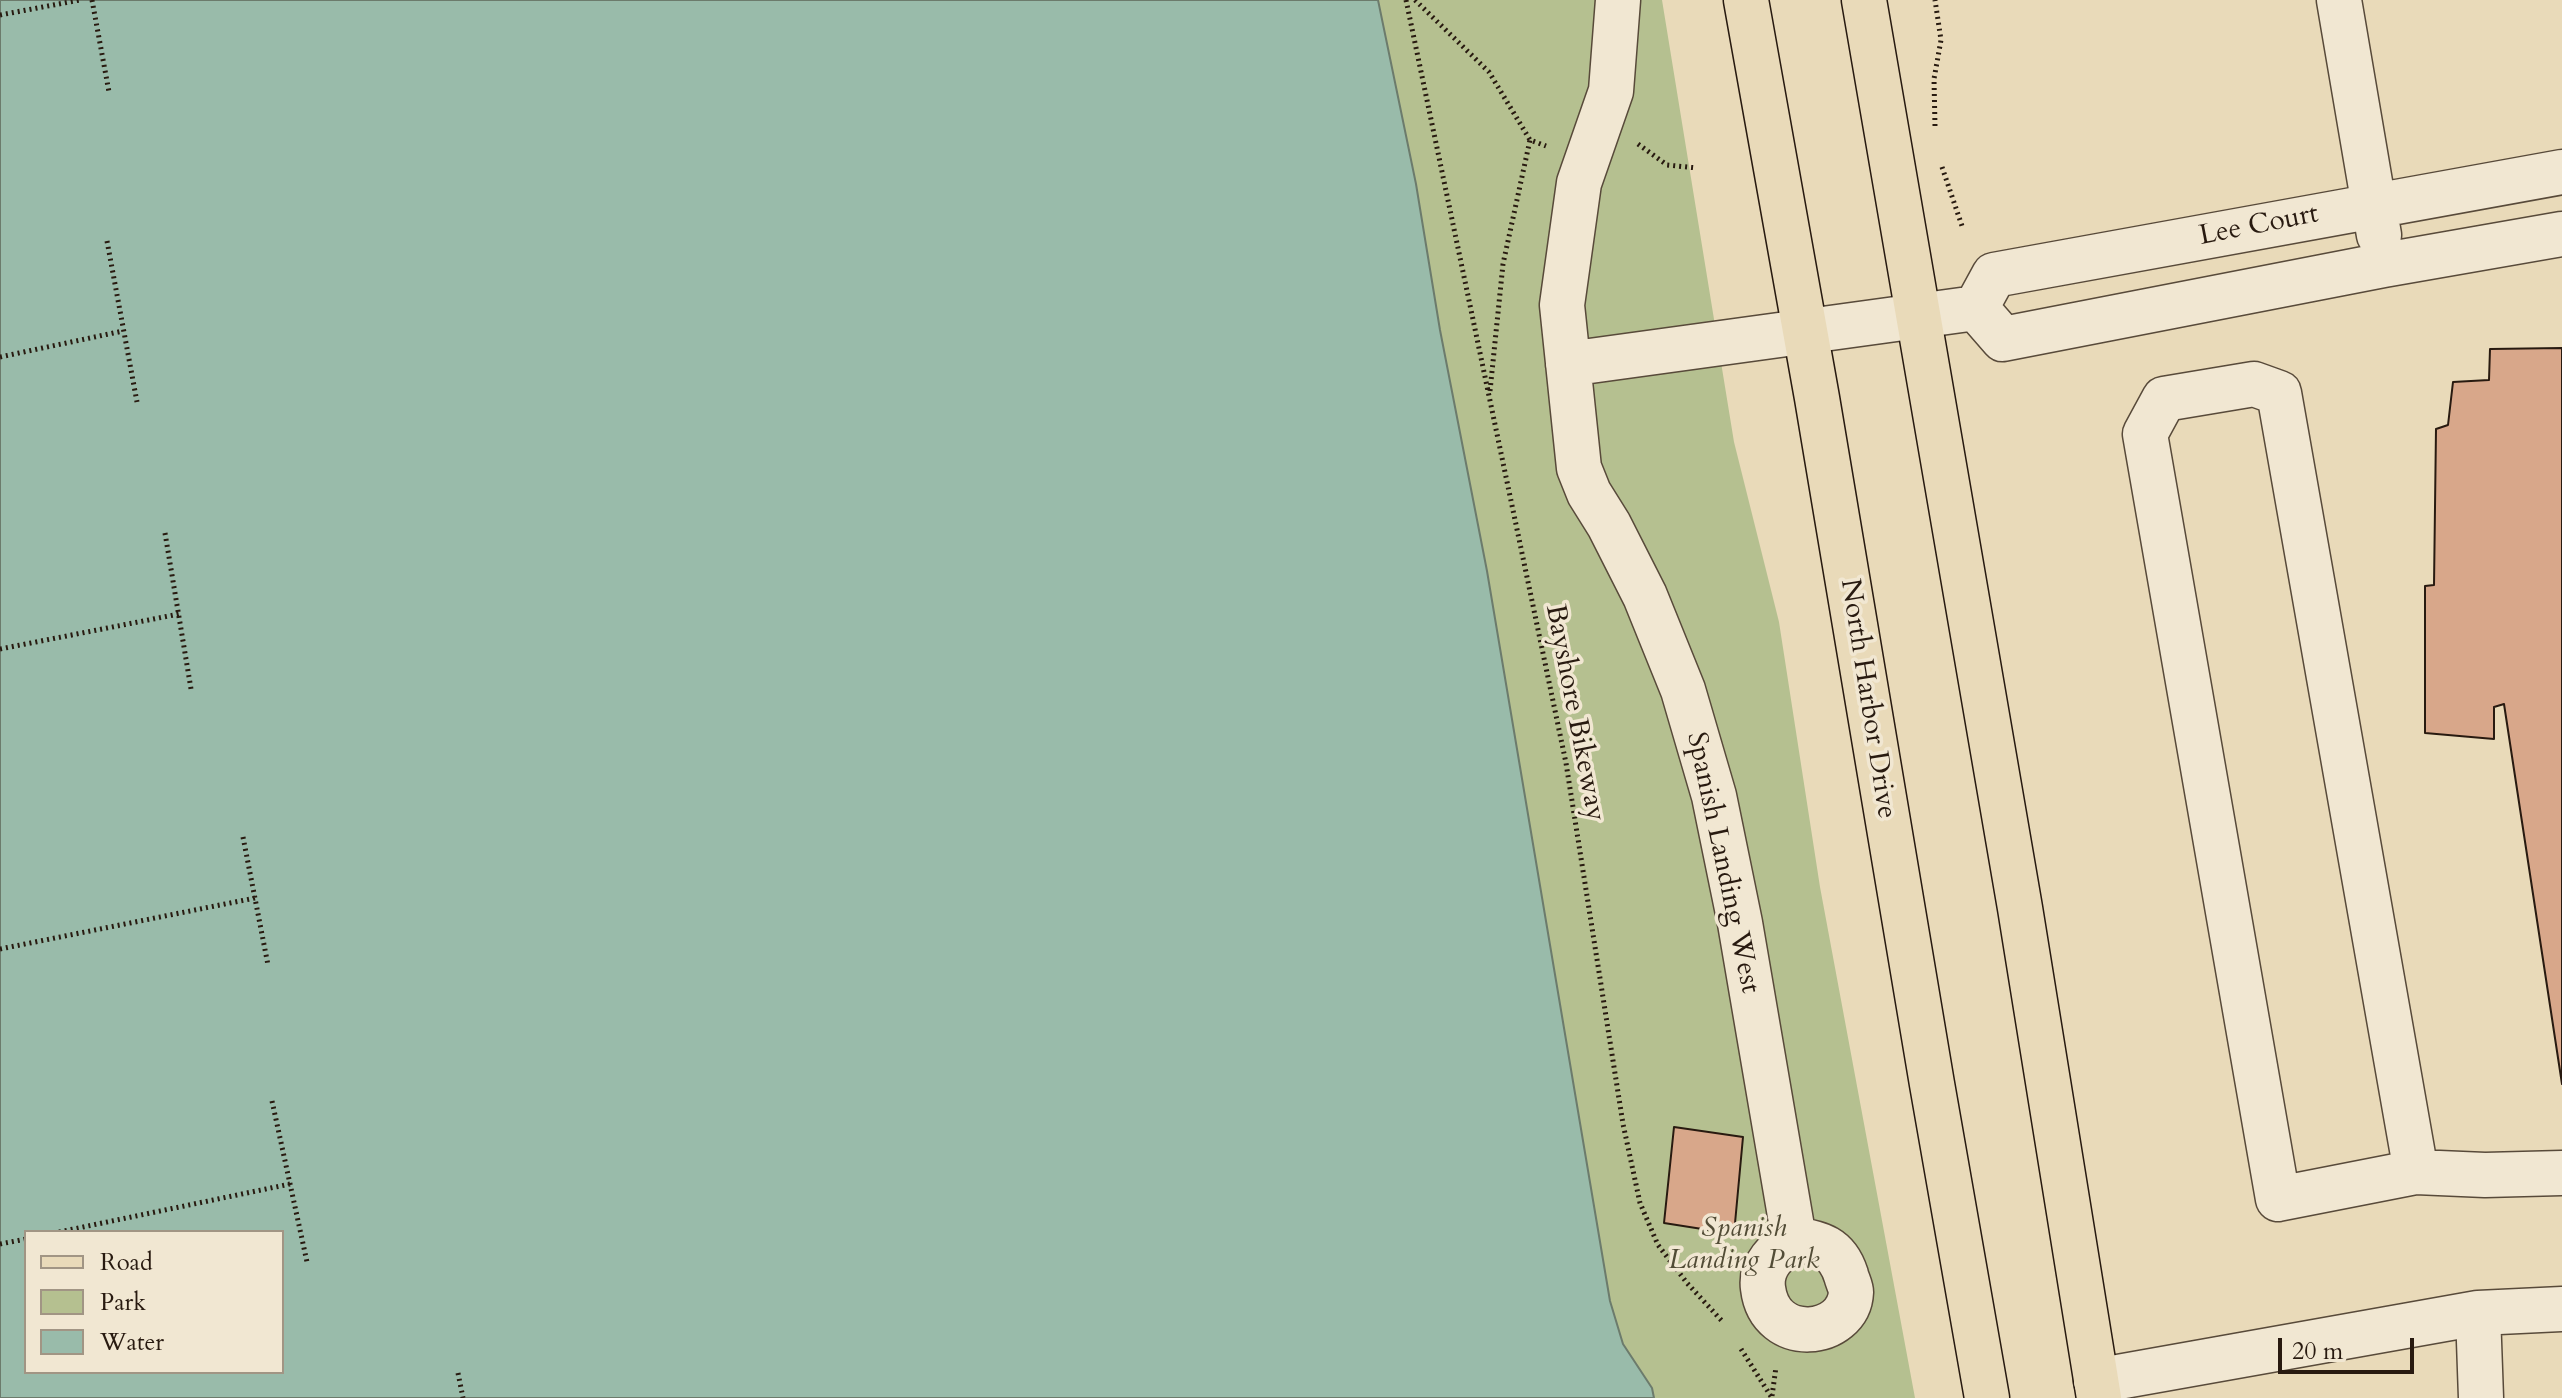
<!DOCTYPE html>
<html>
<head>
<meta charset="utf-8">
<style>
	body { margin:0 }
	#map { position:relative; width:2562px; height:1398px; overflow:hidden; background:#e9dab9; font-family:Cardo,serif }
	canvas { display:block }
	.legend { position:absolute; left:24px; top:1230px; width:260px; height:144px; box-sizing:border-box; background:#f1e7d2; border:2px solid #a19584; margin:0; padding:10px 14px; list-style:none; font-size:24px; color:#281a10 }
	.legend li { display:flex; align-items:center; gap:16px; height:40px }
	.legend b { width:40px; border:2px solid #a19584 }
	.scale { position:absolute; left:2278px; top:1338px; width:136px; height:36px; box-sizing:border-box; border:4px solid #281a10; border-top:0; padding-left:10px; font-size:24px; line-height:28px; white-space:nowrap; color:#281a10; -webkit-text-stroke:6px #f1e7d2; paint-order:stroke }
</style>
</head>
<body>
<div id="map">
<canvas width="2562" height="1398"></canvas>
<ul class="legend">
<li><b style="height:10px;background:#e9dab9"></b>Road</li>
<li><b style="height:22px;background:#b5c090"></b>Park</li>
<li><b style="height:22px;background:#9ba"></b>Water</li>
</ul>
<div class="scale">20 m</div>
</div>
<script>
const g = document.querySelector('canvas').getContext('2d');
g.lineJoin = 'round';
function fillPath(path, color) { g.fillStyle = color; g.fill(path, 'evenodd'); }
function stroke(path, color, width, dash) { g.strokeStyle = color; g.lineWidth = width; g.lineCap = dash ? 'butt' : 'round'; g.setLineDash(dash || []); g.stroke(path); }
function drawText(font, color, halo, rows, align = 'center') {
  g.font = font + ' Cardo,serif'; g.lineWidth = 7; g.setLineDash([]); g.textBaseline = 'middle'; g.strokeStyle = halo; g.fillStyle = color; for (const [text, x, y, turn = 0] of rows) {
    g.save(); g.translate(x, y); g.rotate((+turn || 0) * Math.PI / 180); g.textAlign = isNaN(turn) ? turn : align; if (halo) g.strokeText(text, 0, 0); g.fillText(text, 0, 0); g.restore();
  }
}
const green = new Path2D(`
	M1378 0H1662L1734 442 1779 622 1820 887 1915 1398H1654L1652 1387 1623 1344 1610 1301 1487 571 1440 330 1416 184Z`);
const water = new Path2D(`
	M0 0H1378L1416 184 1440 330 1487 571 1610 1301 1623 1344 1652 1388 1654 1398H0ZM26 1232H282V1372H26Z`);
const building = new Path2D(`
	M2562 348V1084L2504 704 2494 707V739L2425 733V586L2434 585 2436 429 2448 425 2453 382 2489 380 2490 349Z
	M1674 1127 1743 1137 1734 1234 1664 1223Z`);
const path = new Path2D(`
	M92 0 109 92
	M1406 0 1566 763 1623 1124 1640 1203 1658 1245 1687 1283 1722 1321
	M1415 0 1489 72 1530 140 1546 146
	M0 15 80 0
	M1935 126 1934 79 1941 40 1935 0
	M1638 144 1667 165 1697 168
	M1942 167 1962 226
	M107 241 137 402
	M0 357 123 331
	M1490 391 1503 264 1530 140
	M165 533 191 689
	M0 649 179 614
	M243 837 268 965
	M0 949 255 898
	M272 1101 307 1262
	M59 1232 290 1184
	M0 1244 26 1239
	M1741 1349 1772 1398
	M458 1373 463 1398
	M1772 1396 1776 1367`);
const minor = new Path2D(`
	M1618 0 1611 91 1579 183 1562 305 1579 468 1589 493 1609 525 1645 596 1683 690 1714 796 1740 923 1794 1239
	M2339 0 2379 235
	M1976 308 1994 275 2562 172
	M1976 308 2003 339 2384 265 2562 234
	M1568 364 1976 308
	M2416 1172 2279 393 2254 384 2164 399 2145 434 2278 1199 2416 1172 2485 1175 2562 1173
	M1794 1239C1820 1243 1837 1247 1846 1275 1847 1280 1851 1287 1851 1292 1849 1338 1770 1347 1763 1288 1760 1265 1777 1251 1794 1239Z
	M2478 1313 2481 1398
	M2096 1381 2478 1313 2562 1309`);
const major = new Path2D(`
	M1746 0 1817 398 1932 1084 1987 1398
	M1864 0 2020 908 2099 1398`);
const streetNames = [
	["Lee Court",2259,226,-11],
	["North Harbor Drive",1867,699,81],
	["Bayshore Bikeway",1574,713,79],
	["Spanish Landing West",1722,863,78]
];
const parkNames = [
	["Spanish",1744,1230],
	["Landing Park",1744,1262]
];
fillPath(green, '#b5c090');
fillPath(water, '#9ba');
stroke(water, '#6c7b6c', 2);
fillPath(building, '#d8a78a');
stroke(building, '#281a10', 2);
stroke(minor, '#584a3a', 47);
stroke(major, '#281a10', 47);
stroke(path, '#281a10', 5, [2, 4]);
stroke(minor, '#f1e7d2', 44);
stroke(major, '#e9dab9', 44);
drawText('28px', '#281a10', '#f1e7d2', streetNames);
drawText('italic 28px', '#524c36', '#f1e7d2', parkNames);
</script>
</body>
</html>
